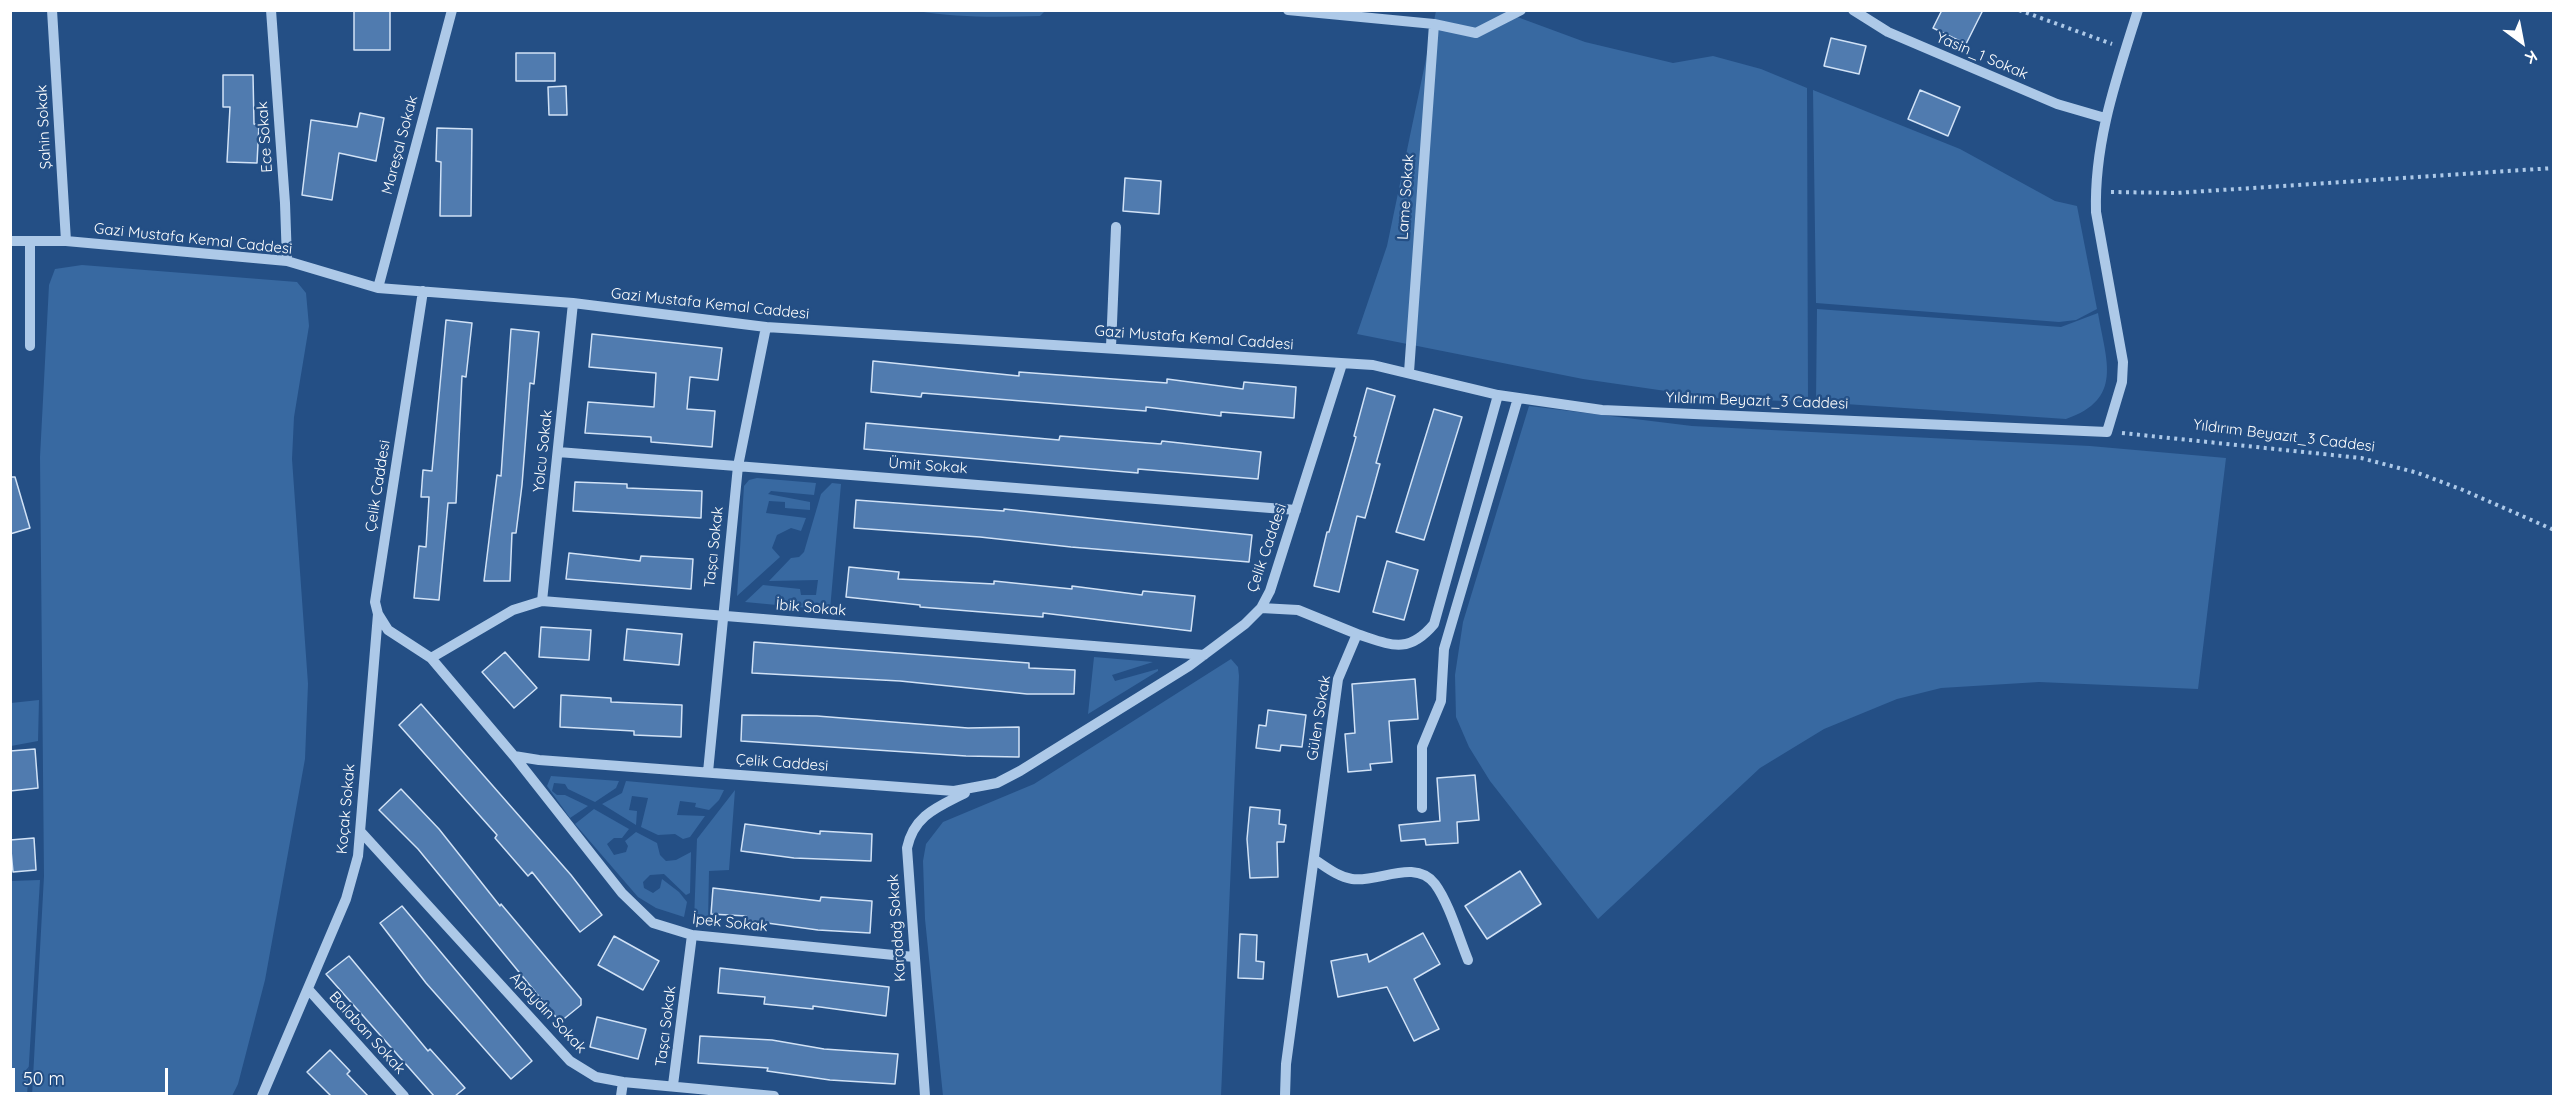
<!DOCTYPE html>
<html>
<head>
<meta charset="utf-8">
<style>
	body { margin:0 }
	#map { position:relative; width:2564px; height:1107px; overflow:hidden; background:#244f85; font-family:Quicksand,sans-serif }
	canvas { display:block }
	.frame { position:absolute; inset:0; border:12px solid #fff; pointer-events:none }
	.north { position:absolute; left:2492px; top:12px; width:60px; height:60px; -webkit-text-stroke:4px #244f85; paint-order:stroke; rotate:148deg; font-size:16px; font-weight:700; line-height:24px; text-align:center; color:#fff }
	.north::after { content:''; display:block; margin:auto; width:21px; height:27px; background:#fff; clip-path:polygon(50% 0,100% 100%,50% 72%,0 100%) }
	.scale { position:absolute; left:12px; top:1068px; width:156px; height:27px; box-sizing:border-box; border:3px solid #fff; border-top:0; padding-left:8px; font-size:18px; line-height:21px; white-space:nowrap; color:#fff; -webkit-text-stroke:4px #244f85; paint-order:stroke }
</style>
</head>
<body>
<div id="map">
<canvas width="2564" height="1107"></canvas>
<div class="frame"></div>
<div class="north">K</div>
<div class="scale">50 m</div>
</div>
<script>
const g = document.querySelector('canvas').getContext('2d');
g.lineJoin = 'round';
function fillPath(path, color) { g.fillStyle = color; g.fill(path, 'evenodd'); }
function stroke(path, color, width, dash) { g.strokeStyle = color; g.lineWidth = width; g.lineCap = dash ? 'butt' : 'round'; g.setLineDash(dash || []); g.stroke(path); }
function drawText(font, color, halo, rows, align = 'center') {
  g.font = font + ' Quicksand,sans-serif'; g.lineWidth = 5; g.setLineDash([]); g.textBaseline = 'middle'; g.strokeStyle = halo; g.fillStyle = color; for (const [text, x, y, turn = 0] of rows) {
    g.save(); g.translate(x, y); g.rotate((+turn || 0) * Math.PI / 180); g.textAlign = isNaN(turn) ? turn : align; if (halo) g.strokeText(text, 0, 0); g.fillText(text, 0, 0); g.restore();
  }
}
const green = new Path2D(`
	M917 11H1045L1040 16C998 17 958 18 917 11Z
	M1436 11H1501L1585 42 1673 63 1713 56 1761 69 1807 88 1808 402 1714 398 1583 379 1357 334 1387 246Z
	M1813 90 1960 149 2055 201 2077 206 2097 309 2076 320 2059 322 1816 303Z
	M82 265 297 282 306 293 309 326 294 417 292 459 308 684 305 759 265 980 238 1084 232 1096H32L44 876 40 457 49 285 55 269Z
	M1817 309 2061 327 2098 313C2106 361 2124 399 2066 419L1816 402Z
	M1529 406 1692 426 2090 446 2226 458 2198 689 2039 682 1941 688 1897 699 1824 729 1760 768 1598 919 1490 781 1469 747 1456 717 1455 675 1463 622Z
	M757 478 816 483 814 495 771 491 768 494 810 502V510L785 508V502L769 501 766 513 806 518 801 531 791 528 777 535 772 548 780 557 737 596 744 486 749 480Z
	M832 483 841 484 830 610 745 602 763 585 800 589 801 595H816L818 580 769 581 791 558 799 557 804 552 821 494Z
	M1094 657 1153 662 1112 675 1115 681 1158 669V671L1088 714Z
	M1231 659 1238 667 1239 676 1221 1096H943L925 919 923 861 926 844 943 822 1034 784Z
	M39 700 38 741 11 746V703Z
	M551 776 619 781 616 788 595 802 568 789 565 784 554 783 552 791 557 795H565L588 806 570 818 547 786Z
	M626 781 724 790 719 800 709 810 695 807 696 803 680 801 677 815 705 816 690 837 683 839 675 834 658 835 641 827 648 798 632 796 629 810 637 811 636 825 602 804 622 793Z
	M735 790 729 870 709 871 708 923 694 921 697 839Z
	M594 809 629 829 622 838H614L607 844 614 855 626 852 628 846 625 841 636 832 657 843 660 855 666 861 676 860 691 852 690 893 686 895 664 874 650 875 643 882 644 888 653 893 660 888 662 879 679 892 687 902 684 917 656 908 638 897 575 824Z
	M40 880 27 1096H11V881Z`);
const building = new Path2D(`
	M354 10H390V50H354Z
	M1942 10H1983L1966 44 1933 28Z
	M1831 38 1866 46 1859 74 1824 66Z
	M516 53H555V81H516Z
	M223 75H253L254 124 259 125 257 163 227 162 230 107H223Z
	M566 86 567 115H549L548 87Z
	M1920 90 1960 107 1948 136 1908 119Z
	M360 113 384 118 376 161 339 153 332 200 302 195 311 120 357 127Z
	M437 128 472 129 471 216H440L441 162 436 161Z
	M1125 178 1161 181 1159 214 1123 211Z
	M446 320 472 323 466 377 462 376 456 503H448L439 600 414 598 419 546 426 547 429 497H421L423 470 432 471Z
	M511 329 539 332 534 384 530 383 522 485 516 533H512L510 581H484L497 475 501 476Z
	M592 334 722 348 718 380 690 377 687 409 715 411 712 447 651 442V437L585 433 588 402 654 407 656 373 589 367Z
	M873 361 1019 376V372L1167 383V379L1243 389 1244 382 1296 387 1294 418 1221 412V416L1146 407V411L922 393 921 397 871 392Z
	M1367 388 1395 396 1376 463 1380 464 1365 518 1357 516 1339 592 1314 586 1327 532H1329L1356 437 1354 436Z
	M1434 409 1462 417 1424 540 1396 532Z
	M866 423 1059 440 1060 436 1161 444 1162 441 1261 452 1258 479 1138 469V473L864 449Z
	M10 477H15L30 528 10 534Z
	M575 482 627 484V488L702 491 701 518 573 511Z
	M856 500 1004 511V509L1252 535 1249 562 1071 547 980 537 854 528Z
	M569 553 640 561 641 556 693 559 691 589 566 579Z
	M1387 561 1418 570 1404 620 1373 612Z
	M849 567 899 572 898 579 994 584V581L1072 589V586L1142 595 1143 591 1195 596 1191 631 1043 613V617L920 607V605L846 597Z
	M541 627 591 630 589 660 539 657Z
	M627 629 682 634 679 665 624 660Z
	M754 642 1029 663V668L1075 670 1074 694H1027L900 681 752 673Z
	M505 652 537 688 514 708 482 672Z
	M1415 679 1418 719 1389 721 1392 762 1370 764 1371 770 1348 772 1345 734 1355 733 1352 684Z
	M561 695 611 698V702L682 705 681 737 634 735V731L560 727Z
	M421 704 571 875 602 915 580 932 532 872 528 876 495 838 497 835 399 725Z
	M1268 710 1306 715 1302 747 1281 745 1280 751 1256 748 1259 725 1266 726Z
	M742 715 817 716 968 728 1019 727V757L966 756 741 741Z
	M35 749 38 788 10 791V751Z
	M1475 775 1479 820 1457 822 1458 843 1426 845 1425 839 1401 841 1399 825 1440 821 1437 778Z
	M401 789 439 829 500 906 501 904 581 999V1005L560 1022 418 849 379 810Z
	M1250 807 1280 810 1279 824 1286 825 1284 842H1277L1278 877 1250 878 1247 839Z
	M745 824 820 834V831L872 834 871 861 794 858 741 851Z
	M34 838 36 870 13 872 10 840Z
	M1520 871 1541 904 1487 939 1465 906Z
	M713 888 820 901 821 897 872 901 870 933 818 930 745 920 746 916 711 914Z
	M402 906 532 1061 511 1079 426 983 380 923Z
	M1423 933 1440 964 1414 979 1439 1029 1414 1041 1387 987 1338 997 1331 961 1367 954 1369 962Z
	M1240 934 1257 935 1256 961 1264 962 1263 979 1238 978Z
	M614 936 659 961 643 990 598 965Z
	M349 956 428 1051 430 1049 465 1088 455 1096H434L326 974Z
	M720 968 889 987 886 1016 813 1006V1009L764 1004 765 997 718 993Z
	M597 1017 646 1029 638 1059 590 1047Z
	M700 1036 772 1040 824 1049 898 1054 895 1084 830 1080 767 1071 768 1068 698 1063Z
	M330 1050 350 1071 347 1074 368 1096H331L307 1072Z`);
const path = new Path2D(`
	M2019 10 2112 44
	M2111 192 2176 193 2554 168
	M2122 433 2361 458 2418 473 2463 490 2554 530`);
const minor = new Path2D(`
	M52 10 66 241
	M271 10 285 203 287 261
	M1288 10 1434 24 1476 33 1521 10
	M1853 10 1888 32 2057 104 2105 118
	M10 241H66L287 261 378 288 573 303 766 327 1373 365 1498 395 1602 410 2107 432 2122 382 2123 362 2096 212C2094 141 2117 77 2138 10
	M30 241V346
	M378 288 452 10
	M423 291 375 602 378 614 388 630 431 658 514 756 539 760 954 791 997 783 1020 771 1189 666 1245 624 1261 608 1270 591 1342 364
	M1111 347 1116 227
	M1409 372 1434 24
	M558 452 1296 510
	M542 601 573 303
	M1261 608 1298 610 1357 634
	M431 658 513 610 542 601 1204 655
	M514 756 622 893 653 923 692 935 914 957
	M708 772 738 466 766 327
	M1422 808V747L1441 701 1444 649 1518 398
	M361 832 570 1061 596 1077 623 1082 774 1096
	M1315 860C1326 867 1338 877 1352 879 1378 883 1415 858 1435 884 1449 903 1459 938 1468 960
	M308 989 404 1096
	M673 1085 692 935
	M262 1096 346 899 358 856 378 614
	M621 1096 623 1082
	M925 1096 907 848C914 815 938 807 965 793
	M1285 1096 1286 1064 1338 679 1357 634C1391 645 1408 655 1434 624L1498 395`);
const streetNames = [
	["Yasin_1 Sokak",1982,56,23],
	["Şahin Sokak",44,127,-93],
	["Ece Sokak",265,137,-94],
	["Mareşal Sokak",400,145,-75],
	["Lame Sokak",1406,197,-86],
	["Gazi Mustafa Kemal Caddesi",193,239,6],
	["Gazi Mustafa Kemal Caddesi",710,304,6],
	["Gazi Mustafa Kemal Caddesi",1194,338,4],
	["Yıldırım Beyazıt_3 Caddesi",1757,401,2],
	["Yıldırım Beyazıt_3 Caddesi",2284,436,7],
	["Yolcu Sokak",543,451,-84],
	["Ümit Sokak",928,466,4],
	["Çelik Caddesi",378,486,-81],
	["Taşcı Sokak",714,547,-84],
	["Çelik Caddesi",1267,548,-71],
	["İbik Sokak",811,608,5],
	["Gülen Sokak",1319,718,-81],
	["Çelik Caddesi",782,763,4],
	["Koçak Sokak",346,809,-85],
	["İpek Sokak",730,923,6],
	["Karadağ Sokak",897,928,-94],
	["Apaydın Sokak",548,1013,47],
	["Taşcı Sokak",666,1026,-83],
	["Balaban Sokak",367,1033,48]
];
fillPath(green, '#3869a1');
fillPath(building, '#507baf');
stroke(building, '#d1e2f6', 1.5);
stroke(path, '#adc9e8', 4, [3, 4.5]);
stroke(minor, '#adc9e8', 10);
drawText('15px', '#fff', '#244f85', streetNames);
</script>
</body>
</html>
